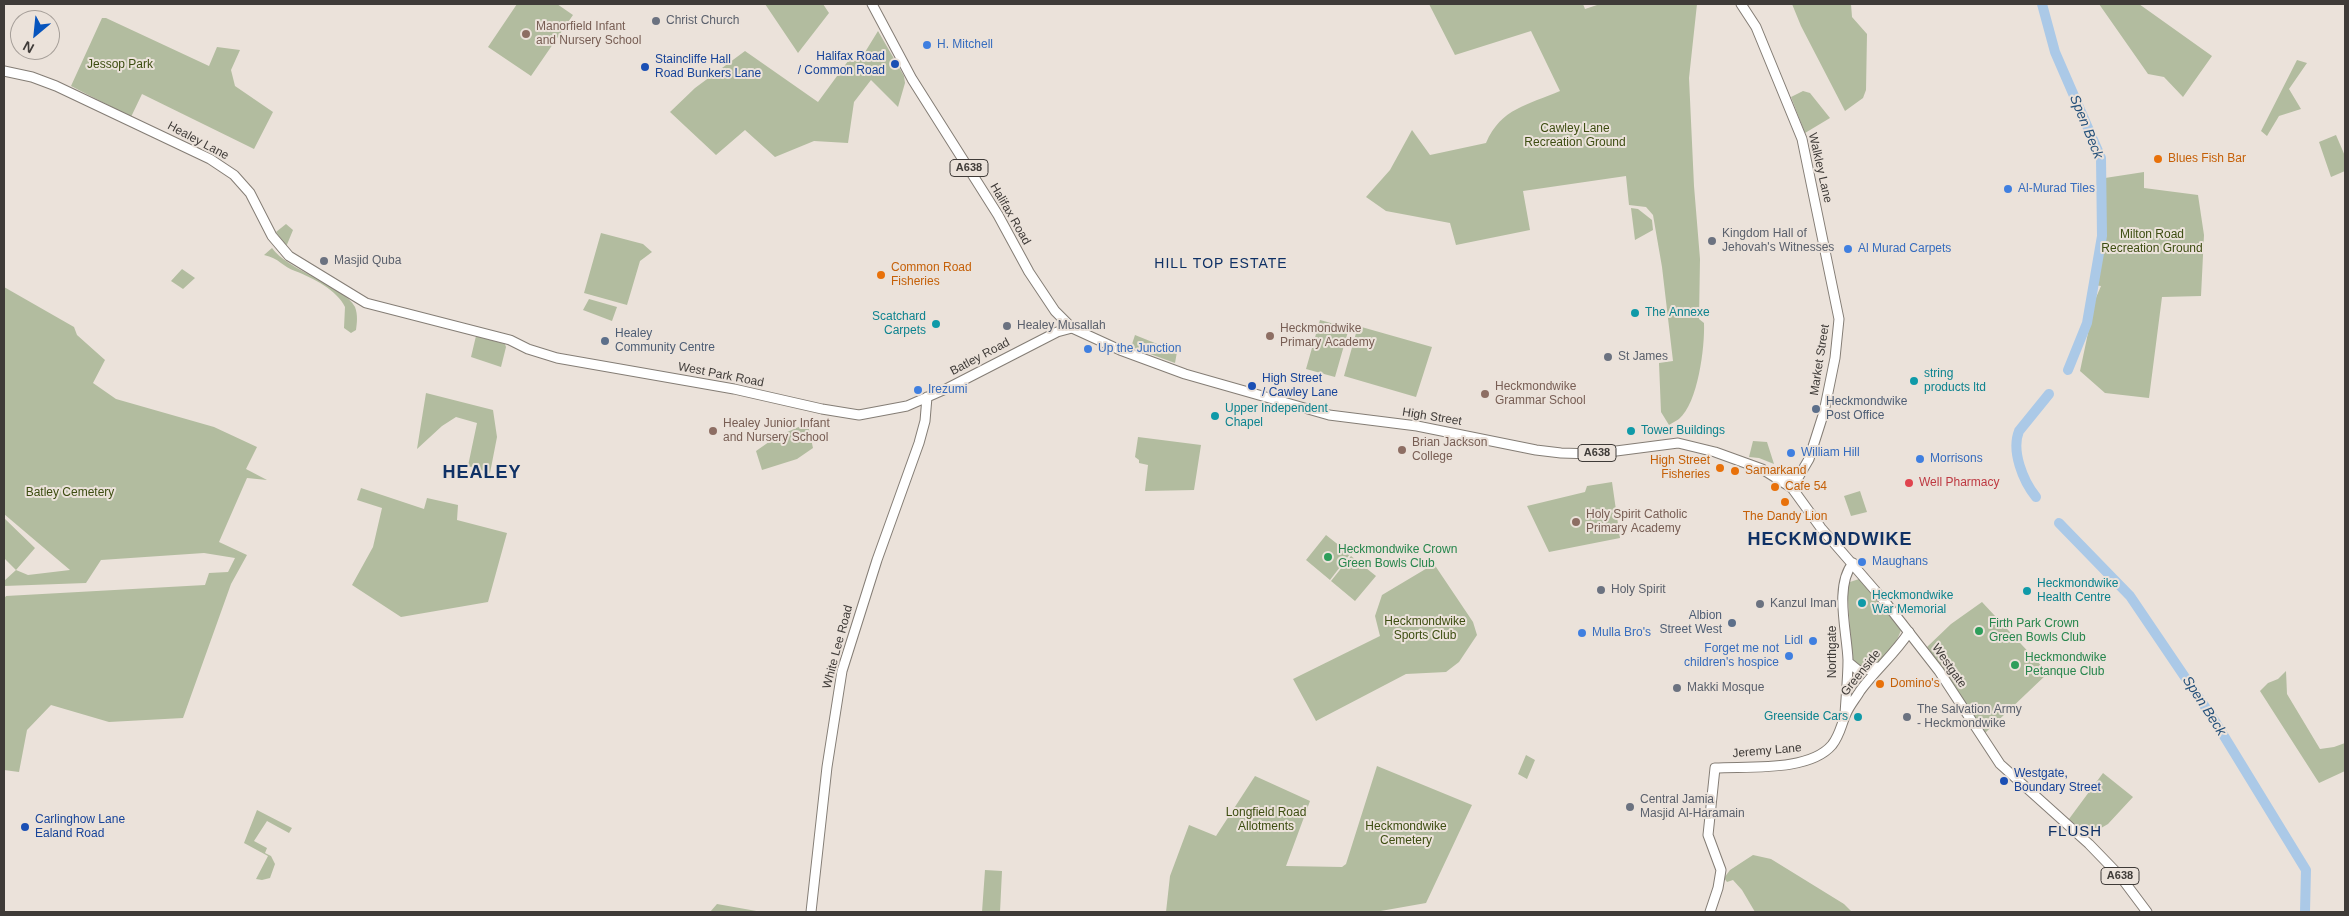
<!DOCTYPE html>
<html>
<head>
<meta charset="utf-8">
<style>
	body { margin:0 }
	#map { position:relative; width:2349px; height:916px; overflow:hidden; background:#ebe2da; font-family:Helvetica,sans-serif }
	canvas { display:block }
	.frame { position:absolute; inset:0; border:5px solid #3f3b38; pointer-events:none }
	.north { position:absolute; left:10px; top:10px; width:50px; height:50px; box-sizing:border-box; background:#ebe2da; border:1px solid #a69f99; border-radius:50%; rotate:208deg; font-size:14px; font-weight:700; line-height:20px; text-align:center; color:#3f3b38 }
	.north::after { content:''; display:block; margin:auto; width:18px; height:22px; background:#0654bd; clip-path:polygon(50% 0,100% 100%,50% 72%,0 100%) }
</style>
</head>
<body>
<div id="map">
<canvas width="2349" height="916"></canvas>
<div class="frame"></div>
<div class="north">N</div>
</div>
<script>
const g = document.querySelector('canvas').getContext('2d');
g.lineJoin = 'round';
function fillPath(path, color) { g.fillStyle = color; g.fill(path, 'evenodd'); }
function stroke(path, color, width, dash) { g.strokeStyle = color; g.lineWidth = width; g.lineCap = dash ? 'butt' : 'round'; g.setLineDash(dash || []); g.stroke(path); }
function drawText(font, color, halo, rows, align = 'center') {
  g.font = font + ' Helvetica,sans-serif'; g.lineWidth = 4; g.setLineDash([]); g.textBaseline = 'middle'; g.strokeStyle = halo; g.fillStyle = color; for (const [text, x, y, turn = 0] of rows) {
    g.save(); g.translate(x, y); g.rotate((+turn || 0) * Math.PI / 180); g.textAlign = isNaN(turn) ? turn : align; if (halo) g.strokeText(text, 0, 0); g.fillText(text, 0, 0); g.restore();
  }
}
const green = new Path2D(`
	M517 4H557L573 15 531 76 488 47Z
	M765 4H823L829 13 798 53Z
	M1429 4H1583L1585 9 1600 4H1697L1689 78 1694 186 1700 259 1699 319 1704 323C1705 347 1698 403 1679 419 1676 421 1672 423 1669 425L1661 412 1659 363 1673 361 1662 267 1653 215 1646 207 1629 205 1626 176 1523 191 1530 230 1456 245 1450 223 1386 211 1366 197 1390 170 1412 130 1430 155 1486 143C1501 108 1528 105 1560 91L1531 31 1455 55Z
	M1792 4H1851L1852 17 1867 34 1866 90 1863 98 1845 111 1801 26Z
	M2099 4H2139L2212 56 2183 97 2164 77 2148 74Z
	M102 18H106L209 66 217 47 240 50 231 70 235 86 273 112 254 149 142 94 131 117 71 86Z
	M878 31 904 76 905 83 898 107 871 80 854 102 848 143 814 141 775 157 745 130 716 155 670 112 695 88 745 51 818 102 851 57 855 61 862 57Z
	M2297 60 2307 63 2289 89 2301 109 2279 116 2267 136 2261 131Z
	M1803 91 1810 93 1830 118 1805 133 1791 97Z
	M2336 135 2345 156V171L2331 177 2319 142Z
	M2144 172V188L2198 195 2204 235 2201 296 2162 297 2149 398 2105 393 2080 371 2095 300 2101 286 2093 285 2105 178Z
	M1631 208 1638 209 1652 220 1653 230 1635 240Z
	M286 224 293 230 286 247 276 232Z
	M601 233 643 244 652 252 640 261 627 305 584 293Z
	M272 248C287 270 344 286 355 307 358 315 357 323 356 330L351 333 344 328 345 307C337 290 313 278 295 271 283 267 279 258 264 255Z
	M182 269 195 278 183 289 171 281Z
	M4 287 74 327 77 335 105 360 93 383 116 399 214 427 257 447 246 469 267 480 247 478 219 542 247 555 231 584 183 718 109 722 51 705 27 730 19 772 4 770V599L6 596 205 585 209 573 228 572 235 558 204 553 101 560 86 583 4 586V581L16 570 4 558V518L35 548 16 570 28 575 70 570 4 514Z
	M589 299 617 307 612 321 583 310Z
	M1320 320 1349 328 1335 377 1306 369Z
	M1358 326 1432 347 1416 397 1344 376Z
	M1135 335 1177 352 1175 363 1131 347Z
	M476 336 505 344 506 347 501 367 471 357Z
	M426 393 493 410 497 437 490 473 468 466 477 423 456 417 442 426 417 449Z
	M803 425H808L813 448 797 459 762 470 756 451 776 437Z
	M1138 437 1201 445 1194 490 1145 491 1148 465 1139 463V460L1135 457Z
	M1753 441 1767 442 1774 464 1759 458 1749 457Z
	M1612 482 1620 538 1549 552 1527 506 1585 492 1587 486Z
	M361 488 424 509 427 498 458 505 457 520 507 533 488 602 401 617 352 585 373 547 382 508 357 500Z
	M1860 491 1867 512 1851 516 1844 496Z
	M1326 535 1350 554 1330 580 1306 560Z
	M1351 556 1376 576 1355 601 1331 581Z
	M1434 564 1473 622 1477 635 1459 662 1446 672 1406 674 1316 721 1293 679 1380 636 1375 616 1382 595Z
	M1859 579 1901 630C1895 647 1882 665 1863 669L1852 662 1847 583Z
	M1982 602 2048 673 1985 733 1927 647 1951 624Z
	M2286 671 2287 694 2320 749 2334 747 2345 743V771L2319 783 2260 691 2268 683 2278 679Z
	M1526 755 1535 760 1527 779 1518 774Z
	M1377 766 1472 805 1426 903 1375 912H1166L1170 876 1189 825 1216 836 1255 776 1310 801 1286 866 1342 867 1346 864Z
	M2103 773 2133 797 2108 824 2089 835 2084 832 2069 819Z
	M257 810 292 828 289 833 267 821 254 841 267 848 265 853 271 856 275 864 270 878 262 880 256 879 268 856 244 843Z
	M1753 855 1771 859 1844 904 1852 912H1755L1742 890 1733 880 1727 882 1724 878 1730 870Z
	M985 870 1002 871 1000 912H982Z
	M717 904 762 912H710Z`);
const river = new Path2D(`
	M2042 4 2055 52 2101 158 2102 236 2087 323 2068 370
	M2036 497C2023 481 2011 451 2019 431L2049 394
	M2059 523 2130 596 2216 723 2306 870 2305 912`);
const secondary = new Path2D(`
	M1741 4 1756 27 1802 139 1839 319 1835 358 1824 412 1809 459 1792 488
	M4 71 32 77 56 86 210 159 234 175 250 193 272 236 289 256 366 303 510 340 528 349 557 358 734 389 822 409 859 415 907 406 948 388 1057 332 1072 328
	M1777 479 1799 475
	M1848 662 1859 671 1879 667
	M1845 714C1846 697 1848 677 1848 660 1847 632 1834 586 1853 563
	M811 912 827 767 842 671 877 560 919 443 925 421 927 397
	M1710 912 1718 888 1721 870 1708 835 1715 768C1748 766 1809 772 1832 745 1840 735 1841 725 1846 714 1849 706 1856 698 1860 691 1875 670 1895 654 1909 632`);
const primary = new Path2D(`
	M872 4 912 79 998 215 1029 272 1055 311 1072 328 1120 350 1185 374 1329 415 1417 426 1536 450 1561 453 1593 454 1678 443 1715 452 1762 469 1792 488 1821 528 1886 603 1939 671 2000 764 2089 844 2120 876 2147 912`);
const markers = [
	[656,21,5,"#6b7280"],
	[526,34,5,"#8d6e63"],
	[927,45,5,"#3f7fe0"],
	[895,64,5,"#1a4fb4"],
	[645,67,5,"#1a4fb4"],
	[2158,159,5,"#e8710a"],
	[2008,189,5,"#3f7fe0"],
	[1712,241,5,"#6b7280"],
	[1848,249,5,"#3f7fe0"],
	[324,261,5,"#6b7280"],
	[881,275,5,"#e8710a"],
	[1635,313,5,"#0f9aa8"],
	[936,324,5,"#0f9aa8"],
	[1007,326,5,"#6b7280"],
	[1270,336,5,"#8d6e63"],
	[605,341,5,"#5c6f8a"],
	[1088,349,5,"#3f7fe0"],
	[1608,357,5,"#6b7280"],
	[1914,381,5,"#0f9aa8"],
	[1252,386,5,"#1a4fb4"],
	[918,390,5,"#3f7fe0"],
	[1485,394,5,"#8d6e63"],
	[1816,409,5,"#5c6f8a"],
	[1215,416,5,"#0f9aa8"],
	[713,431,5,"#8d6e63"],
	[1631,431,5,"#0f9aa8"],
	[1402,450,5,"#8d6e63"],
	[1791,453,5,"#3f7fe0"],
	[1920,459,5,"#3f7fe0"],
	[1720,468,5,"#e8710a"],
	[1735,471,5,"#e8710a"],
	[1909,483,5,"#e0444e"],
	[1775,487,5,"#e8710a"],
	[1785,502,5,"#e8710a"],
	[1576,522,5,"#8d6e63"],
	[1328,557,5,"#2e9e5b"],
	[1862,562,5,"#3f7fe0"],
	[1601,590,5,"#6b7280"],
	[2027,591,5,"#0f9aa8"],
	[1862,603,5,"#0f9aa8"],
	[1760,604,5,"#6b7280"],
	[1732,623,5,"#5c6f8a"],
	[1979,631,5,"#2e9e5b"],
	[1582,633,5,"#3f7fe0"],
	[1813,641,5,"#3f7fe0"],
	[1789,656,5,"#3f7fe0"],
	[2015,665,5,"#2e9e5b"],
	[1880,684,5,"#e8710a"],
	[1677,688,5,"#6b7280"],
	[1858,717,5,"#0f9aa8"],
	[1907,717,5,"#6b7280"],
	[2004,781,5,"#1a4fb4"],
	[1630,807,5,"#6b7280"],
	[25,827,5,"#1a4fb4"]
];
const shields = [
	[969,168,38],
	[1597,453,38],
	[2120,876,38]
];
const shieldNames = [
	["A638",969,168],
	["A638",1597,453],
	["A638",2120,876]
];
const worshipNames = [
	["Christ Church",666,21],
	["Kingdom Hall of",1722,234],
	["Jehovah's Witnesses",1722,248],
	["Masjid Quba",334,261],
	["Healey Musallah",1017,326],
	["St James",1618,357],
	["Holy Spirit",1611,590],
	["Kanzul Iman",1770,604],
	["Makki Mosque",1687,688],
	["The Salvation Army",1917,710],
	["- Heckmondwike",1917,724],
	["Central Jamia",1640,800],
	["Masjid Al-Haramain",1640,814]
];
const educationNames = [
	["Manorfield Infant",536,27],
	["and Nursery School",536,41],
	["Heckmondwike",1280,329],
	["Primary Academy",1280,343],
	["Heckmondwike",1495,387],
	["Grammar School",1495,401],
	["Healey Junior Infant",723,424],
	["and Nursery School",723,438],
	["Brian Jackson",1412,443],
	["College",1412,457],
	["Holy Spirit Catholic",1586,515],
	["Primary Academy",1586,529]
];
const shopNames = [
	["H. Mitchell",937,45],
	["Al-Murad Tiles",2018,189],
	["Al Murad Carpets",1858,249],
	["Up the Junction",1098,349],
	["Irezumi",928,390],
	["William Hill",1801,453],
	["Morrisons",1930,459],
	["Maughans",1872,562],
	["Mulla Bro's",1592,633],
	["Lidl",1803,641,"right"],
	["Forget me not",1779,649,"right"],
	["children's hospice",1779,663,"right"]
];
const transitNames = [
	["Halifax Road",885,57,"right"],
	["/ Common Road",885,71,"right"],
	["Staincliffe Hall",655,60],
	["Road Bunkers Lane",655,74],
	["High Street",1262,379],
	["/ Cawley Lane",1262,393],
	["Westgate,",2014,774],
	["Boundary Street",2014,788],
	["Carlinghow Lane",35,820],
	["Ealand Road",35,834]
];
const parkNames = [
	["Jessop Park",120,65],
	["Cawley Lane",1575,129],
	["Recreation Ground",1575,143],
	["Milton Road",2152,235],
	["Recreation Ground",2152,249],
	["Batley Cemetery",70,493],
	["Heckmondwike",1425,622],
	["Sports Club",1425,636],
	["Longfield Road",1266,813],
	["Allotments",1266,827],
	["Heckmondwike",1406,827],
	["Cemetery",1406,841]
];
const streetNames = [
	["Healey Lane",198,141,28],
	["Walkley Lane",1820,168,77],
	["Halifax Road",1010,214,60],
	["Batley Road",980,357,-28],
	["Market Street",1820,360,-81],
	["West Park Road",721,375,11],
	["High Street",1432,417,9],
	["White Lee Road",838,647,-75],
	["Northgate",1833,652,-90],
	["Westgate",1949,666,55],
	["Greenside",1861,673,-51],
	["Jeremy Lane",1767,751,-5]
];
const foodNames = [
	["Blues Fish Bar",2168,159],
	["Common Road",891,268],
	["Fisheries",891,282],
	["High Street",1710,461,"right"],
	["Fisheries",1710,475,"right"],
	["Samarkand",1745,471],
	["Cafe 54",1785,487],
	["The Dandy Lion",1785,517,"center"],
	["Domino's",1890,684]
];
const cultureNames = [
	["The Annexe",1645,313],
	["Scatchard",926,317,"right"],
	["Carpets",926,331,"right"],
	["string",1924,374],
	["products ltd",1924,388],
	["Upper Independent",1225,409],
	["Chapel",1225,423],
	["Tower Buildings",1641,431],
	["Heckmondwike",2037,584],
	["Health Centre",2037,598],
	["Heckmondwike",1872,596],
	["War Memorial",1872,610],
	["Greenside Cars",1848,717,"right"]
];
const serviceNames = [
	["Healey",615,334],
	["Community Centre",615,348],
	["Heckmondwike",1826,402],
	["Post Office",1826,416],
	["Albion",1722,616,"right"],
	["Street West",1722,630,"right"]
];
const healthNames = [
	["Well Pharmacy",1919,483]
];
const leisureNames = [
	["Heckmondwike Crown",1338,550],
	["Green Bowls Club",1338,564],
	["Firth Park Crown",1989,624],
	["Green Bowls Club",1989,638],
	["Heckmondwike",2025,658],
	["Petanque Club",2025,672]
];
const waterNames = [
	["Spen Beck",2086,127,68],
	["Spen Beck",2204,706,57]
];
const neighbourhoodNames = [
	["HILL TOP ESTATE",1221,264]
];
const quarterNames = [
	["FLUSH",2075,832]
];
const districtNames = [
	["HEALEY",482,473],
	["HECKMONDWIKE",1830,540]
];
fillPath(green, '#b2bc9f');
stroke(river, '#abc9e7', 10);
stroke(secondary, '#847d75', 11);
stroke(primary, '#847d75', 11);
stroke(secondary, '#fff', 9);
stroke(primary, '#fff', 9);
for (const [x, y, r, color] of markers) { const dot = new Path2D(); dot.arc(x, y, r, 0, 2 * Math.PI); g.fillStyle = color; g.fill(dot); stroke(dot, '#ebe2da', 2); }
for (const [x, y, w] of shields) { const box = new Path2D(); box.roundRect(x - w / 2, y - 8.5, w, 17, 4); g.fillStyle = '#ebe2da'; g.fill(box); stroke(box, '#3f3b38', 1); }
drawText('bold 11px', '#3f3b38', null, shieldNames);
drawText('12px', '#5b616d', '#ebe2da', worshipNames, 'left');
drawText('12px', '#785e54', '#ebe2da', educationNames, 'left');
drawText('12px', '#366cbe', '#ebe2da', shopNames, 'left');
drawText('12px', '#164399', '#ebe2da', transitNames, 'left');
drawText('12px', '#3d4d11', '#ebe2da', parkNames);
drawText('12px', '#3f3b38', '#ebe2da', streetNames);
drawText('12px', '#c56008', '#ebe2da', foodNames, 'left');
drawText('12px', '#0d838f', '#ebe2da', cultureNames, 'left');
drawText('12px', '#4e5e75', '#ebe2da', serviceNames, 'left');
drawText('12px', '#be3a42', '#ebe2da', healthNames, 'left');
drawText('12px', '#27864d', '#ebe2da', leisureNames, 'left');
drawText('italic 14px', '#25517a', '#ebe2da', waterNames);
g.letterSpacing = '1px';
drawText('14px', '#0f3165', '#ebe2da', neighbourhoodNames);
g.letterSpacing = '0px';
g.letterSpacing = '1px';
drawText('15px', '#0f3165', '#ebe2da', quarterNames);
g.letterSpacing = '0px';
g.letterSpacing = '1px';
drawText('bold 18px', '#0f3165', '#ebe2da', districtNames);
g.letterSpacing = '0px';
</script>
</body>
</html>
